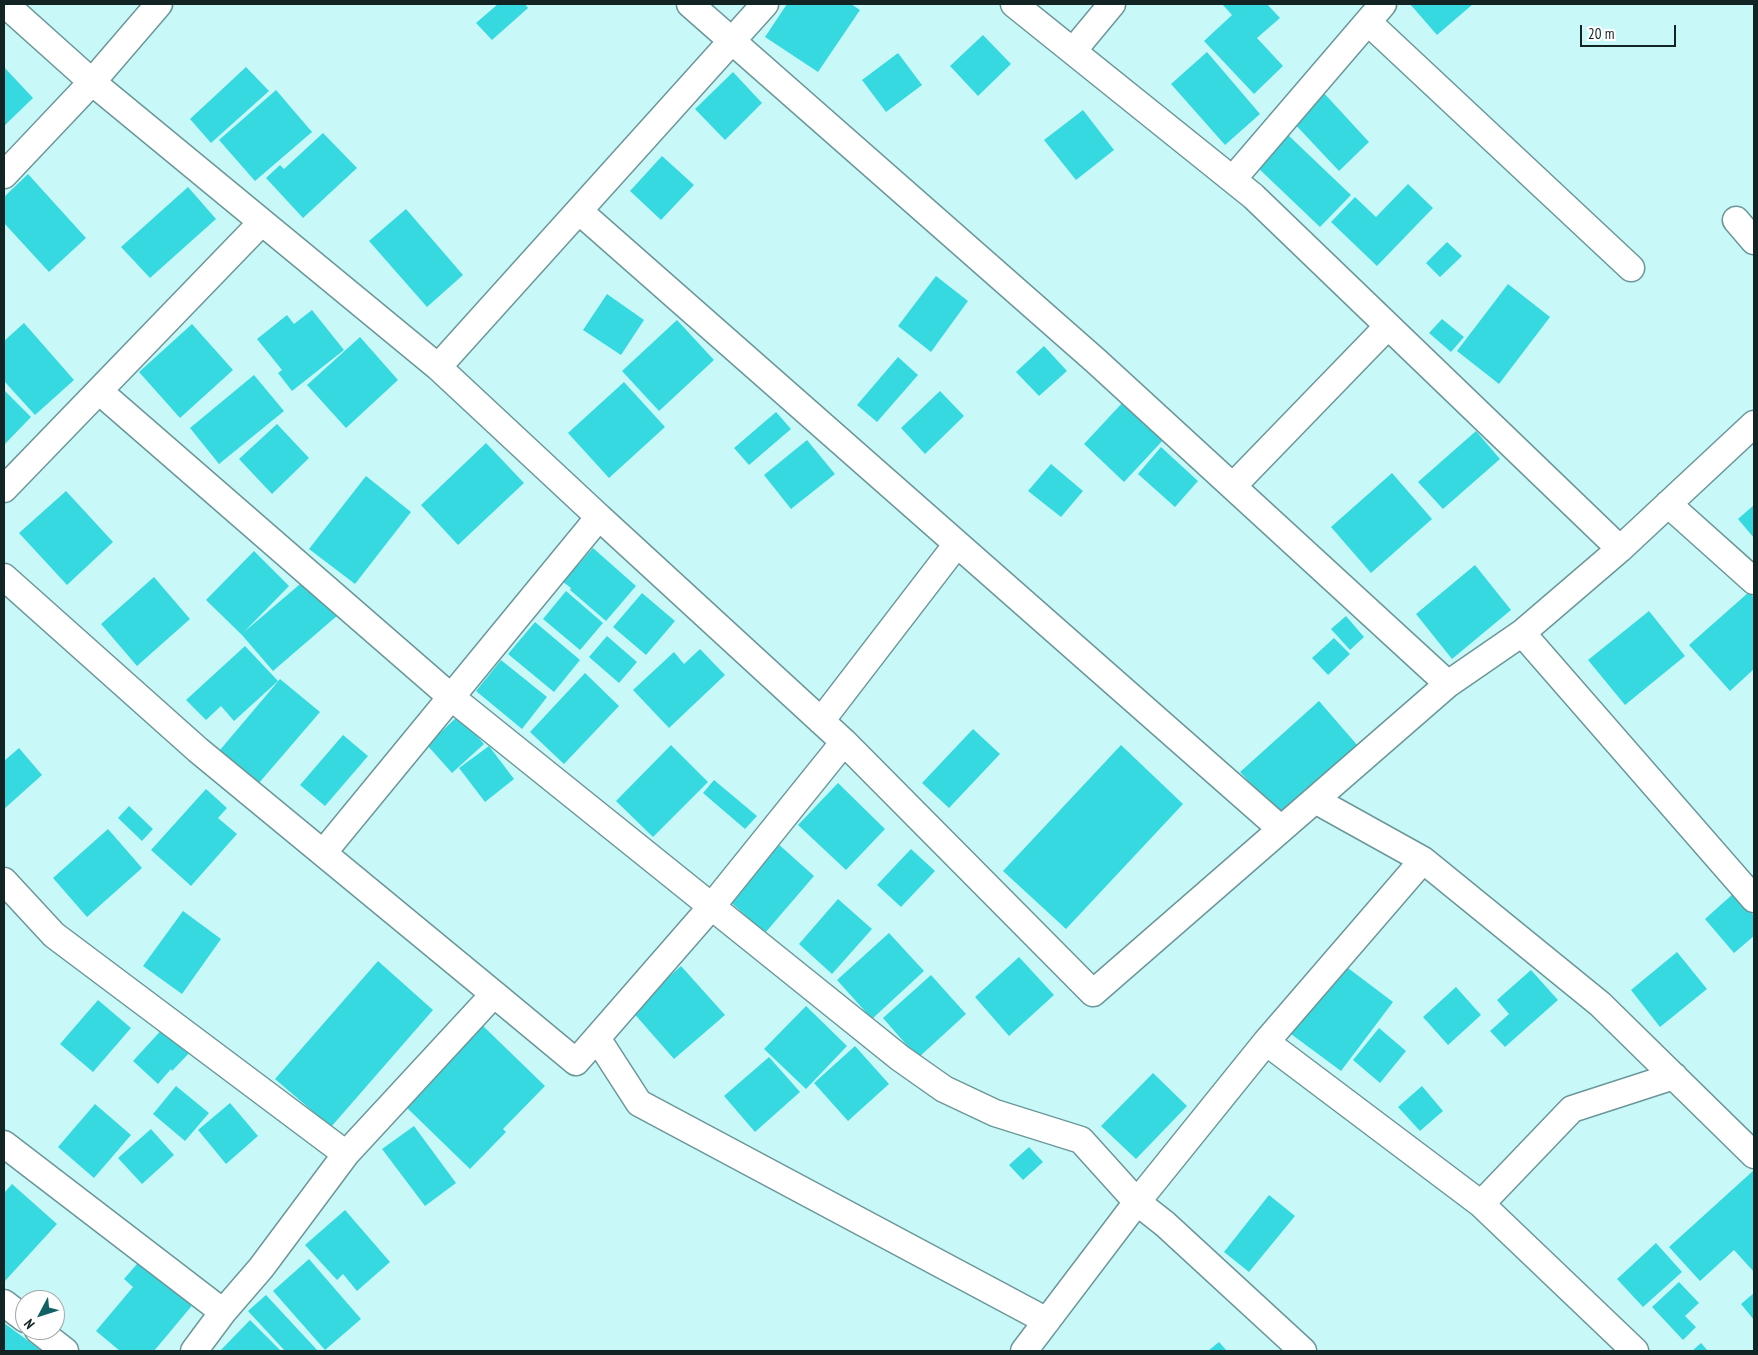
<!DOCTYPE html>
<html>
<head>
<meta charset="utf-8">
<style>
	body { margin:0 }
	#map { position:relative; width:1758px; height:1355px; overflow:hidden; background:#c9f8f9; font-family:"PT Sans Narrow",sans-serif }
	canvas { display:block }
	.frame { position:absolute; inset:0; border:5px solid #122424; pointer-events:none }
	.north { position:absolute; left:15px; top:1290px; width:50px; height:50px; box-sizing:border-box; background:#fff; border:1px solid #a0a7a7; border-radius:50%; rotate:230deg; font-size:14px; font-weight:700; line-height:20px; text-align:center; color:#122424 }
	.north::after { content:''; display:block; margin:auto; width:18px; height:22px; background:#126265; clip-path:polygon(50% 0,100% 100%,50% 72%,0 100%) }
	.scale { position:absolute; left:1580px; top:25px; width:96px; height:22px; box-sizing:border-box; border:2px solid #122424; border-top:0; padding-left:6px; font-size:15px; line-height:18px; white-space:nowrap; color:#122424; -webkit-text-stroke:4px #fff; paint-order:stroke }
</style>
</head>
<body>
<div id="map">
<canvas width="1758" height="1355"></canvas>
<div class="frame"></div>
<div class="north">N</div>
<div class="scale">20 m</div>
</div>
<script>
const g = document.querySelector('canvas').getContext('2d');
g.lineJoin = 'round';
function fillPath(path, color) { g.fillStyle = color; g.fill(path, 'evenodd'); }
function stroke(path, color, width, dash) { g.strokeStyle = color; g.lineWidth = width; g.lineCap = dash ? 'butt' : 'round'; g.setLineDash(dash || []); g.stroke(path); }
const building = new Path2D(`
	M498 4H525L528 8 492 40 476 23Z
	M787 4H851L860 10 818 72 765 37Z
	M1222 4H1267L1280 18 1257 38 1283 66 1254 94 1204 41 1232 15Z
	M1410 4H1473L1437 35Z
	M983 35 1011 64 978 96 950 66Z
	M1207 52 1260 114 1225 145 1171 84Z
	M898 53 922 85 886 112 862 80Z
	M4 67 33 98 4 126Z
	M246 67 269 91 211 143 190 119Z
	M733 72 762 103 725 140 695 109Z
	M276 90 312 132 255 181 219 140Z
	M1322 91 1369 142 1339 171 1291 120Z
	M1083 110 1114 150 1076 180 1044 140Z
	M323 133 357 168 303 218 266 178 280 165 284 169Z
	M1287 134 1351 195 1320 227 1256 166Z
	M662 156 694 185 661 220 630 191Z
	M28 174 86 238 49 272 4 223V197Z
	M1408 184 1433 208 1377 266 1331 222 1355 197 1376 217Z
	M188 187 216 219 150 278 121 247Z
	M406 209 463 275 427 307 369 241Z
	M1447 242 1462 256 1440 277 1426 263Z
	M936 276 968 301 931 352 898 326Z
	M1508 284 1550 317 1499 384 1457 351Z
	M607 294 644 320 621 355 583 330Z
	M312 310 344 350 292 391 278 373 282 370 257 339 287 315 294 324Z
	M1442 319 1464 337 1451 352 1429 333Z
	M677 320 714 360 659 411 622 371Z
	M24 323 74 380 35 415 4 381V341Z
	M192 324 233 370 180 418 139 372Z
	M360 337 398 380 346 428 307 385Z
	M1044 346 1067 371 1039 396 1016 372Z
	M898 357 918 375 877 422 857 405Z
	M254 375 284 411 219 464 190 428Z
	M624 382 665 427 609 478 568 433Z
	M4 390 31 417 4 445Z
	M940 391 964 416 925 454 901 428Z
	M1124 401 1164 439 1124 482 1084 444Z
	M776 412 791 429 749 465 734 448Z
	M277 424 309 458 272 494 239 459Z
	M1476 431 1500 459 1443 509 1418 482Z
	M807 440 835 474 791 509 764 475Z
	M486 443 524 483 458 545 421 505Z
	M1161 447 1198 481 1175 507 1138 474Z
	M1051 464 1083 491 1061 517 1028 491Z
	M1392 473 1432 519 1371 573 1331 527Z
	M366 476 411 512 355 584 309 549Z
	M66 491 113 542 67 585 19 533Z
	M1754 505V538L1738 519Z
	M593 548 636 586 606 621 570 590 571 588 563 582Z
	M254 551 289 586 244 632 306 579 338 615 273 671 242 635 206 600Z
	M1475 565 1511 610 1452 659 1416 614Z
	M154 577 190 619 137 666 101 624Z
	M566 591 603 623 580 650 543 619Z
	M1749 592 1754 598V669L1730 691 1689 645Z
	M642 593 675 621 646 655 613 627Z
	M1649 611 1685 656 1625 705 1588 660Z
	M1346 616 1364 637 1350 650 1331 629Z
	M535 622 580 660 554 692 508 654Z
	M607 636 637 662 619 683 589 657Z
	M1334 638 1350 654 1328 675 1312 658Z
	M245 646 278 681 234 721 221 706 206 720 186 700Z
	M700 649 725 675 669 728 633 690 674 652 684 664Z
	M501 660 547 697 522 729 476 691Z
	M585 673 619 706 564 764 530 732Z
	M280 679 320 712 259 783 220 750Z
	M1319 701 1358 746 1280 815 1240 772Z
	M459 715 484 744 452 773 427 745Z
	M973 729 1000 754 949 808 922 783Z
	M343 735 368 756 325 806 300 785Z
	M671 745 708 782 653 837 616 801Z
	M1121 745 1183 804 1066 929 1003 871Z
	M489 746 514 779 485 802 459 768Z
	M19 748 42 775 4 809V761Z
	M714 780 757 816 745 829 703 793Z
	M838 783 885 829 846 870 798 825Z
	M206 789 227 808 218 818 237 834 191 886 151 850Z
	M129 806 153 829 142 841 118 818Z
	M108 829 142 868 87 917 53 878Z
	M776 842 814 876 765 933 726 898Z
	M911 849 935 871 901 907 877 885Z
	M1734 893 1754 916V936L1734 953 1705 919Z
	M838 899 872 929 832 974 799 944Z
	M183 911 221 939 182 994 143 966Z
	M889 933 924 971 872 1019 837 980Z
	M1677 952 1707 989 1660 1027 1631 990Z
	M1019 957 1054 995 1009 1036 975 997Z
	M378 961 433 1010 331 1127 275 1079Z
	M1344 965 1393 1002 1341 1071 1291 1034Z
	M681 966 725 1015 674 1059 631 1010Z
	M1531 970 1558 1000 1505 1047 1490 1031 1509 1014 1497 1000Z
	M931 975 966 1014 918 1058 883 1018Z
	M1456 987 1481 1015 1448 1045 1423 1017Z
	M98 1000 131 1028 93 1072 60 1044Z
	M806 1006 847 1046 806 1089 764 1049Z
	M481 1024 545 1086 503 1129 506 1132 470 1169 403 1104Z
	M166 1025 193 1049 172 1071 171 1069 158 1084 133 1061Z
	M1379 1028 1406 1051 1380 1083 1353 1060Z
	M855 1046 889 1084 848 1121 814 1083Z
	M769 1057 800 1092 755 1132 724 1096Z
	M1153 1073 1187 1106 1136 1159 1101 1126Z
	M176 1086 209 1113 185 1141 153 1114Z
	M1422 1086 1443 1111 1420 1131 1398 1107Z
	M230 1103 258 1136 226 1164 198 1130Z
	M95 1104 131 1135 94 1178 58 1147Z
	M414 1126 456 1183 425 1206 382 1149Z
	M151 1129 174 1155 142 1184 118 1158Z
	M1029 1147 1043 1162 1023 1180 1009 1165Z
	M1754 1170V1272L1734 1250 1700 1281 1669 1247Z
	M12 1184 57 1224 4 1282V1193Z
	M1269 1195 1295 1216 1249 1272 1224 1252Z
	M345 1210 390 1262 357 1291 343 1274 337 1280 305 1245Z
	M1656 1243 1682 1272 1643 1307 1617 1279Z
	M143 1257 195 1302 154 1351H120L96 1331 133 1287 124 1279Z
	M309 1259 361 1319 325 1350 273 1291Z
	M1679 1282 1699 1303 1685 1316 1696 1327 1683 1340 1652 1307Z
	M1754 1293V1320L1741 1304Z
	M266 1295 318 1351H285L248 1311Z
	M250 1320 281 1351H220Z
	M4 1323 42 1351H4Z
	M1219 1342 1227 1351H1208Z
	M1701 1343 1708 1351H1692Z`);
const street = new Path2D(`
	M5 4 92 82 438 367 765 4
	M690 4 1096 361 1448 684 1522 633 1620 549 1754 424
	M1014 4 1253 196 1620 549
	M1368 22 1631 268
	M1073 51 1112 4
	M4 175 92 82 159 4
	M1233 179 1383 4
	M579 211 1281 829
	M1736 220 1754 241
	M99 391 451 697 900 1058 944 1089 995 1113 1081 1140 1137 1202 1165 1224 1303 1351
	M1233 486 1388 326
	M4 489 262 222
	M1668 504 1754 581
	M4 577 198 750 494 994 346 1154 261 1268 223 1312 4 1144
	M1522 633 1754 899
	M821 721 957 544
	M844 742 1093 993 1448 684
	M1315 800 1423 860
	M323 853 599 517 438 367
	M4 881 54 935 346 1154
	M494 994 576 1062 712 906 844 742 599 517
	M597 1038 639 1103 1047 1321
	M1266 1042 1481 1204 1635 1351
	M1481 1204 1572 1109 1674 1076
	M4 1303 25 1319
	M38 1330 65 1351
	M194 1351 223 1312
	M1024 1351 1137 1202 1266 1042 1423 860 1600 1004 1754 1155`);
fillPath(building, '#36d9df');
stroke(street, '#6b9799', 29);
stroke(street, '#fff', 26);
</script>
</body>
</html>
